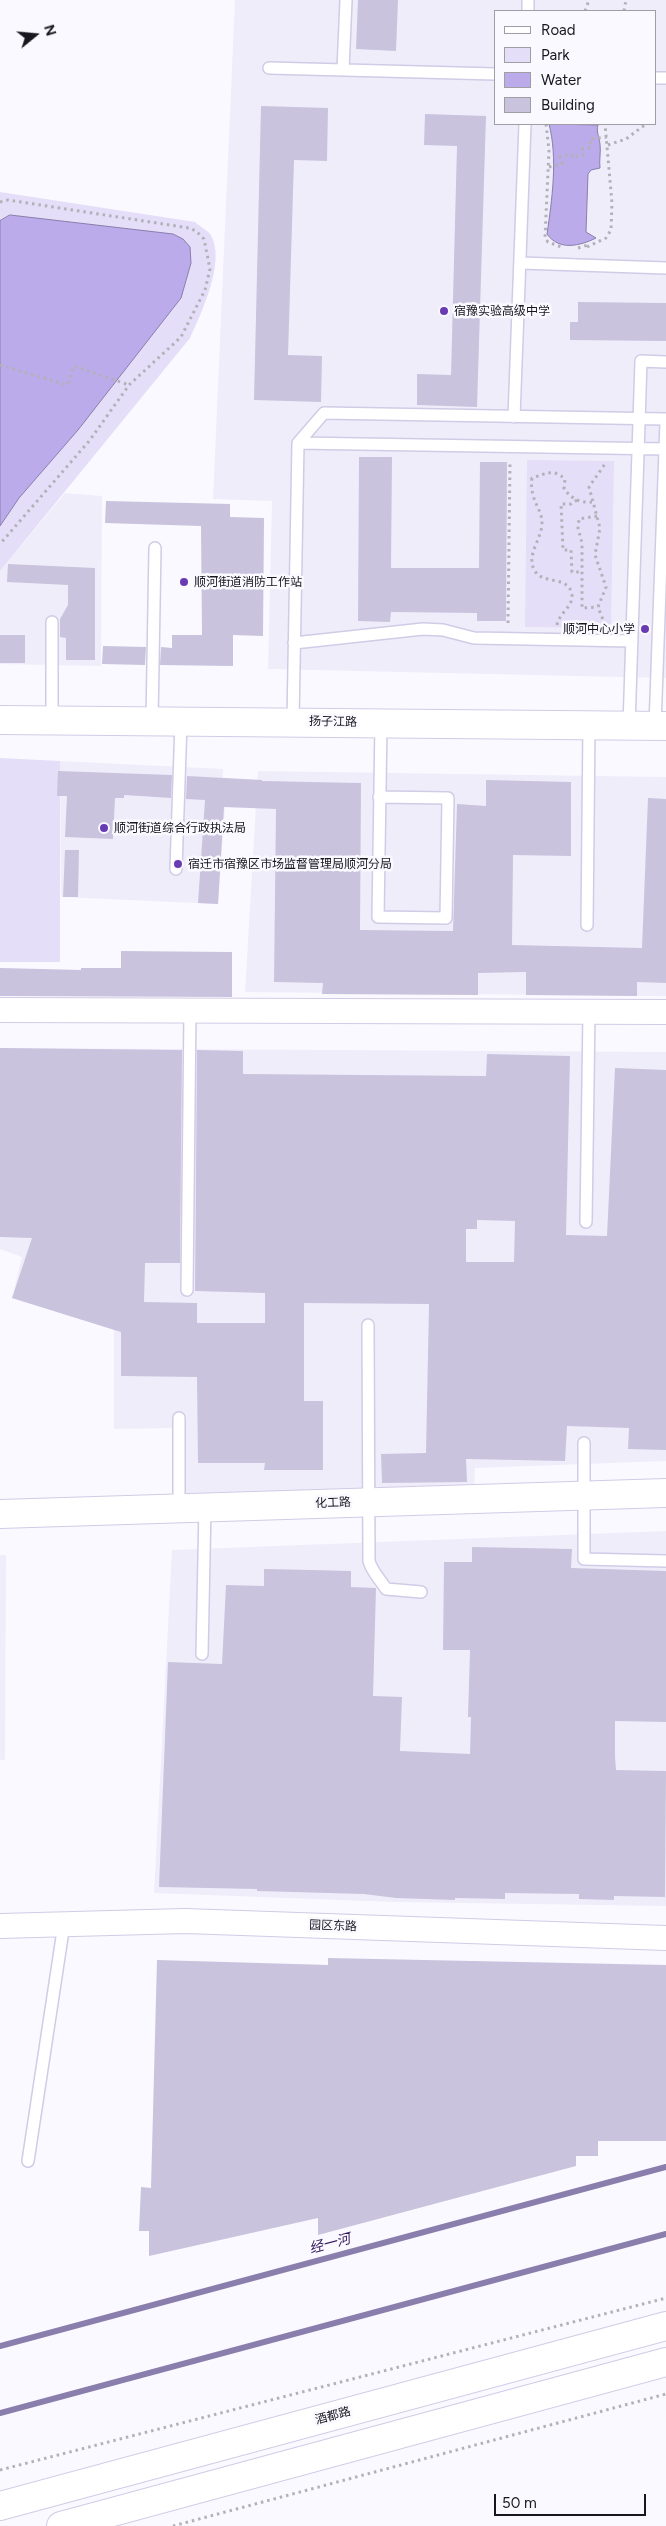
<!DOCTYPE html>
<html>
<head>
<meta charset="utf-8">
<style>
	body { margin:0 }
	#map { position:relative; width:666px; height:2526px; overflow:hidden; background:#faf9ff; font-family:Figtree,sans-serif }
	canvas { display:block }
	.legend { position:absolute; left:494px; top:10px; width:162px; height:115px; box-sizing:border-box; background:#faf9ff; border:1px solid #a09ea5; margin:0; padding:6px 9px; list-style:none; font-size:15px; color:#18161f }
	.legend li { display:flex; align-items:center; gap:10px; height:25px }
	.legend b { width:25px; border:1px solid #a09ea5 }
	.north { position:absolute; left:10px; top:10px; width:50px; height:50px; -webkit-text-stroke:4px #faf9ff; paint-order:stroke; rotate:73deg; font-size:14px; font-weight:700; line-height:20px; text-align:center; color:#18161f }
	.north::after { content:''; display:block; margin:auto; width:18px; height:22px; background:#18161f; clip-path:polygon(50% 0,100% 100%,50% 72%,0 100%) }
	.scale { position:absolute; left:494px; top:2494px; width:152px; height:22px; box-sizing:border-box; border:2px solid #18161f; border-top:0; padding-left:6px; font-size:15px; line-height:18px; white-space:nowrap; color:#18161f; -webkit-text-stroke:4px #faf9ff; paint-order:stroke }
</style>
</head>
<body>
<div id="map">
<canvas width="666" height="2526"></canvas>
<ul class="legend">
<li><b style="height:6px;background:#fff"></b>Road</li>
<li><b style="height:14px;background:#e4def8"></b>Park</li>
<li><b style="height:14px;background:#bbabea"></b>Water</li>
<li><b style="height:14px;background:#c9c3dd"></b>Building</li>
</ul>
<div class="north">N</div>
<div class="scale">50 m</div>
</div>
<script>
const g = document.querySelector('canvas').getContext('2d');
g.lineJoin = 'round';
function fillPath(path, color) { g.fillStyle = color; g.fill(path, 'evenodd'); }
function stroke(path, color, width, dash) { g.strokeStyle = color; g.lineWidth = width; g.lineCap = dash ? 'butt' : 'round'; g.setLineDash(dash || []); g.stroke(path); }
function drawText(font, color, halo, rows, align = 'center') {
  g.font = font + ' Figtree,"Noto Sans SC",sans-serif'; g.lineWidth = 5; g.setLineDash([]); g.textBaseline = 'middle'; g.strokeStyle = halo; g.fillStyle = color; for (const [text, x, y, turn = 0] of rows) {
    g.save(); g.translate(x, y); g.rotate((+turn || 0) * Math.PI / 180); g.textAlign = isNaN(turn) ? turn : align; if (halo) g.strokeText(text, 0, 0); g.fillText(text, 0, 0); g.restore();
  }
}
const built = new Path2D(`
	M235 0H666V678L268 669 272 501 213 499ZM495 11H655V124H495Z
	M65 493 102 496 101 666 0 664V571Z
	M60 761 223 769 221 806 225 807 218 904 61 897Z
	M258 771 666 777V996L245 992Z
	M0 1048 666 1052V1461L475 1468 474 1488 173 1498 174 1428 114 1429V1330L12 1298 22 1257 0 1249Z
	M666 1531V1906L393 1902 154 1893 172 1550Z
	M0 1555H6L5 1760H0Z`);
const green = new Path2D(`
	M0 192 195 222C199 226 207 230 210 234 227 260 201 314 190 338L0 571Z
	M527 460 614 461 611 628 525 627Z
	M0 758 60 761V962H0Z`);
const water = new Path2D(`
	M549 124 598 125C596 132 599 136 600 144 601 152 599 160 600 168L591 170 588 174 586 232 596 238C580 246 559 251 547 234 552 200 558 158 549 124Z
	M10 215 173 234 183 239 190 247 191 263 181 298 78 430 19 498 0 526V221Z`);
const stream = new Path2D(`
	M0 2346 666 2167
	M0 2413 666 2234`);
const building = new Path2D(`
	M358 0H398L396 51 356 49Z
	M261 106 328 108 327 161 294 160 288 355 322 356 321 402 254 400Z
	M425 114 486 116 477 407 417 405V374L451 375 457 146 424 145Z
	M578 302 666 303V341L570 340V322H578Z
	M359 457H392L391 568H479L480 462H507L506 621H477V613L391 612 390 622 358 621Z
	M106 501 230 504V517L264 518 263 636 233 635V666L160 665 161 647 172 648V635H202L201 526 105 523Z
	M8 564 95 568V660H66V638L60 637V619L68 605V585L7 582Z
	M0 635H25V663H0Z
	M103 646 146 647 145 665 102 664Z
	M58 771 172 775 171 798 124 795V798H115L113 839 65 837 67 796H57Z
	M187 776 262 780V781L361 783 360 930 453 931 457 804 486 806V780L571 782V856L513 855 512 945 642 948 648 798 666 799V983L637 982V996L526 995V972L478 973V995L322 994 323 983 274 982 276 809 224 807 218 904 198 903 205 800 186 799Z
	M65 850H79L78 897H63Z
	M121 951 232 952V997L0 996V968L81 970V968H121Z
	M0 1048 182 1050 180 1263H145L144 1302 197 1303V1323H265V1293L195 1291 197 1050 243 1051V1074L486 1076 487 1054 570 1056 566 1235 607 1236 615 1068 666 1070V1450L628 1449 629 1428 567 1426 565 1461 466 1459 467 1482 382 1483 381 1454 426 1453 429 1304 304 1303V1401H323V1470H264L265 1463H198L197 1377 121 1376V1332L12 1298 32 1238 0 1237ZM477 1220 515 1221 514 1262H466V1229H477Z
	M472 1547 572 1549 571 1568 666 1571V1722L615 1721V1757L616 1770 666 1771 665 1897 614 1896V1900L579 1899V1894L505 1893V1899L455 1898V1900L396 1898 364 1894 257 1891V1889L159 1887 168 1662 222 1664 226 1585 264 1586V1569L311 1570 351 1571V1587L376 1588 373 1696 402 1697 400 1751 470 1754 471 1717H468L470 1650H443L444 1562H472Z
	M328 1958 666 1965V2141H598V2156H576V2166L318 2235V2218L149 2256V2231H139L141 2187 151 2188 157 1960 328 1965Z`);
const path = new Path2D(`
	M585 11 589 0
	M624 11 626 0
	M546 124 549 150 545 238 548 242 564 248
	M608 145 626 139 646 124
	M549 167 562 164 560 157 571 154 572 157 583 155 582 149 591 147 590 139 607 137
	M0 202 8 200 189 228 196 231 204 239 210 269 205 290 181 337 129 385 90 440 0 544
	M587 247 606 238 611 230 612 203 605 124
	M578 248 588 245
	M0 365 67 385 74 366 129 385
	M577 500 571 504H561L563 550H571L572 572H582
	M597 516 579 519 578 528 582 543V608L598 607
	M508 623 510 462
	M557 625C559 613 573 607 572 595 569 575 543 585 535 571 525 556 542 539 542 523 542 508 529 500 532 478 546 474 553 468 565 479L564 489C572 499 580 503 592 502
	M605 625 598 607 606 587 595 555 600 528 589 487 605 464
	M0 2470 666 2298
	M173 2526 666 2394`);
const lane = new Path2D(`
	M528 11V0
	M269 68 495 74
	M343 70 346 0
	M655 78H666
	M521 263 666 268
	M514 417 525 124
	M666 419 324 413 298 443 666 449
	M52 622V720
	M294 643 423 629 443 630 474 638 632 641
	M152 720 155 548
	M293 721 298 443
	M629 726 641 361 666 362
	M655 726 666 422
	M379 797 448 798 446 918 378 917 381 723
	M176 869 181 722
	M587 925 589 725
	M586 1222 589 1012
	M187 1290 190 1011
	M368 1325 369 1561C372 1572 380 1579 386 1589L421 1592
	M179 1418V1508
	M584 1443V1559L666 1561
	M202 1654 205 1507
	M28 2161 64 1924`);
const street = new Path2D(`
	M0 1010 666 1012
	M0 1926 185 1921 666 1938`);
const secondary = new Path2D(`
	M0 720 666 726
	M0 1514 666 1493`);
const primary = new Path2D(`
	M0 2506 666 2326
	M61 2526 666 2362`);
const markers = [
	[444,311,5,"#683bb3"],
	[184,582,5,"#683bb3"],
	[645,629,5,"#683bb3"],
	[104,828,5,"#683bb3"],
	[178,864,5,"#683bb3"]
];
const poiNames = [
	["宿豫实验高级中学",454,311],
	["顺河街道消防工作站",194,582],
	["顺河中心小学",635,629,"right"],
	["顺河街道综合行政执法局",114,828],
	["宿迁市宿豫区市场监督管理局顺河分局",188,864]
];
const streetNames = [
	["扬子江路",333,722,1],
	["化工路",333,1503,-2],
	["园区东路",333,1926,2],
	["酒都路",333,2416,-15]
];
const waterNames = [
	["经一河",330,2244,-15]
];
fillPath(built, '#f0edfb');
fillPath(green, '#e4def8');
fillPath(water, '#bbabea');
stroke(water, '#8a7ead', 1);
stroke(stream, '#8a7ead', 6);
fillPath(building, '#c9c3dd');
stroke(lane, '#d1cbe6', 14);
stroke(street, '#d1cbe6', 26);
stroke(secondary, '#d1cbe6', 30);
stroke(primary, '#d1cbe6', 30);
stroke(path, '#b2b1b8', 3, [2.5, 4]);
stroke(lane, '#fff', 11);
stroke(street, '#fff', 24);
stroke(secondary, '#fff', 28);
stroke(primary, '#fff', 28);
for (const [x, y, r, color] of markers) { const dot = new Path2D(); dot.arc(x, y, r, 0, 2 * Math.PI); g.fillStyle = color; g.fill(dot); stroke(dot, '#faf9ff', 2); }
drawText('12px', '#18161f', '#faf9ff', poiNames, 'left');
drawText('12px', '#18161f', '#faf9ff', streetNames);
drawText('italic 14px', '#31145d', '#faf9ff', waterNames);
</script>
</body>
</html>
